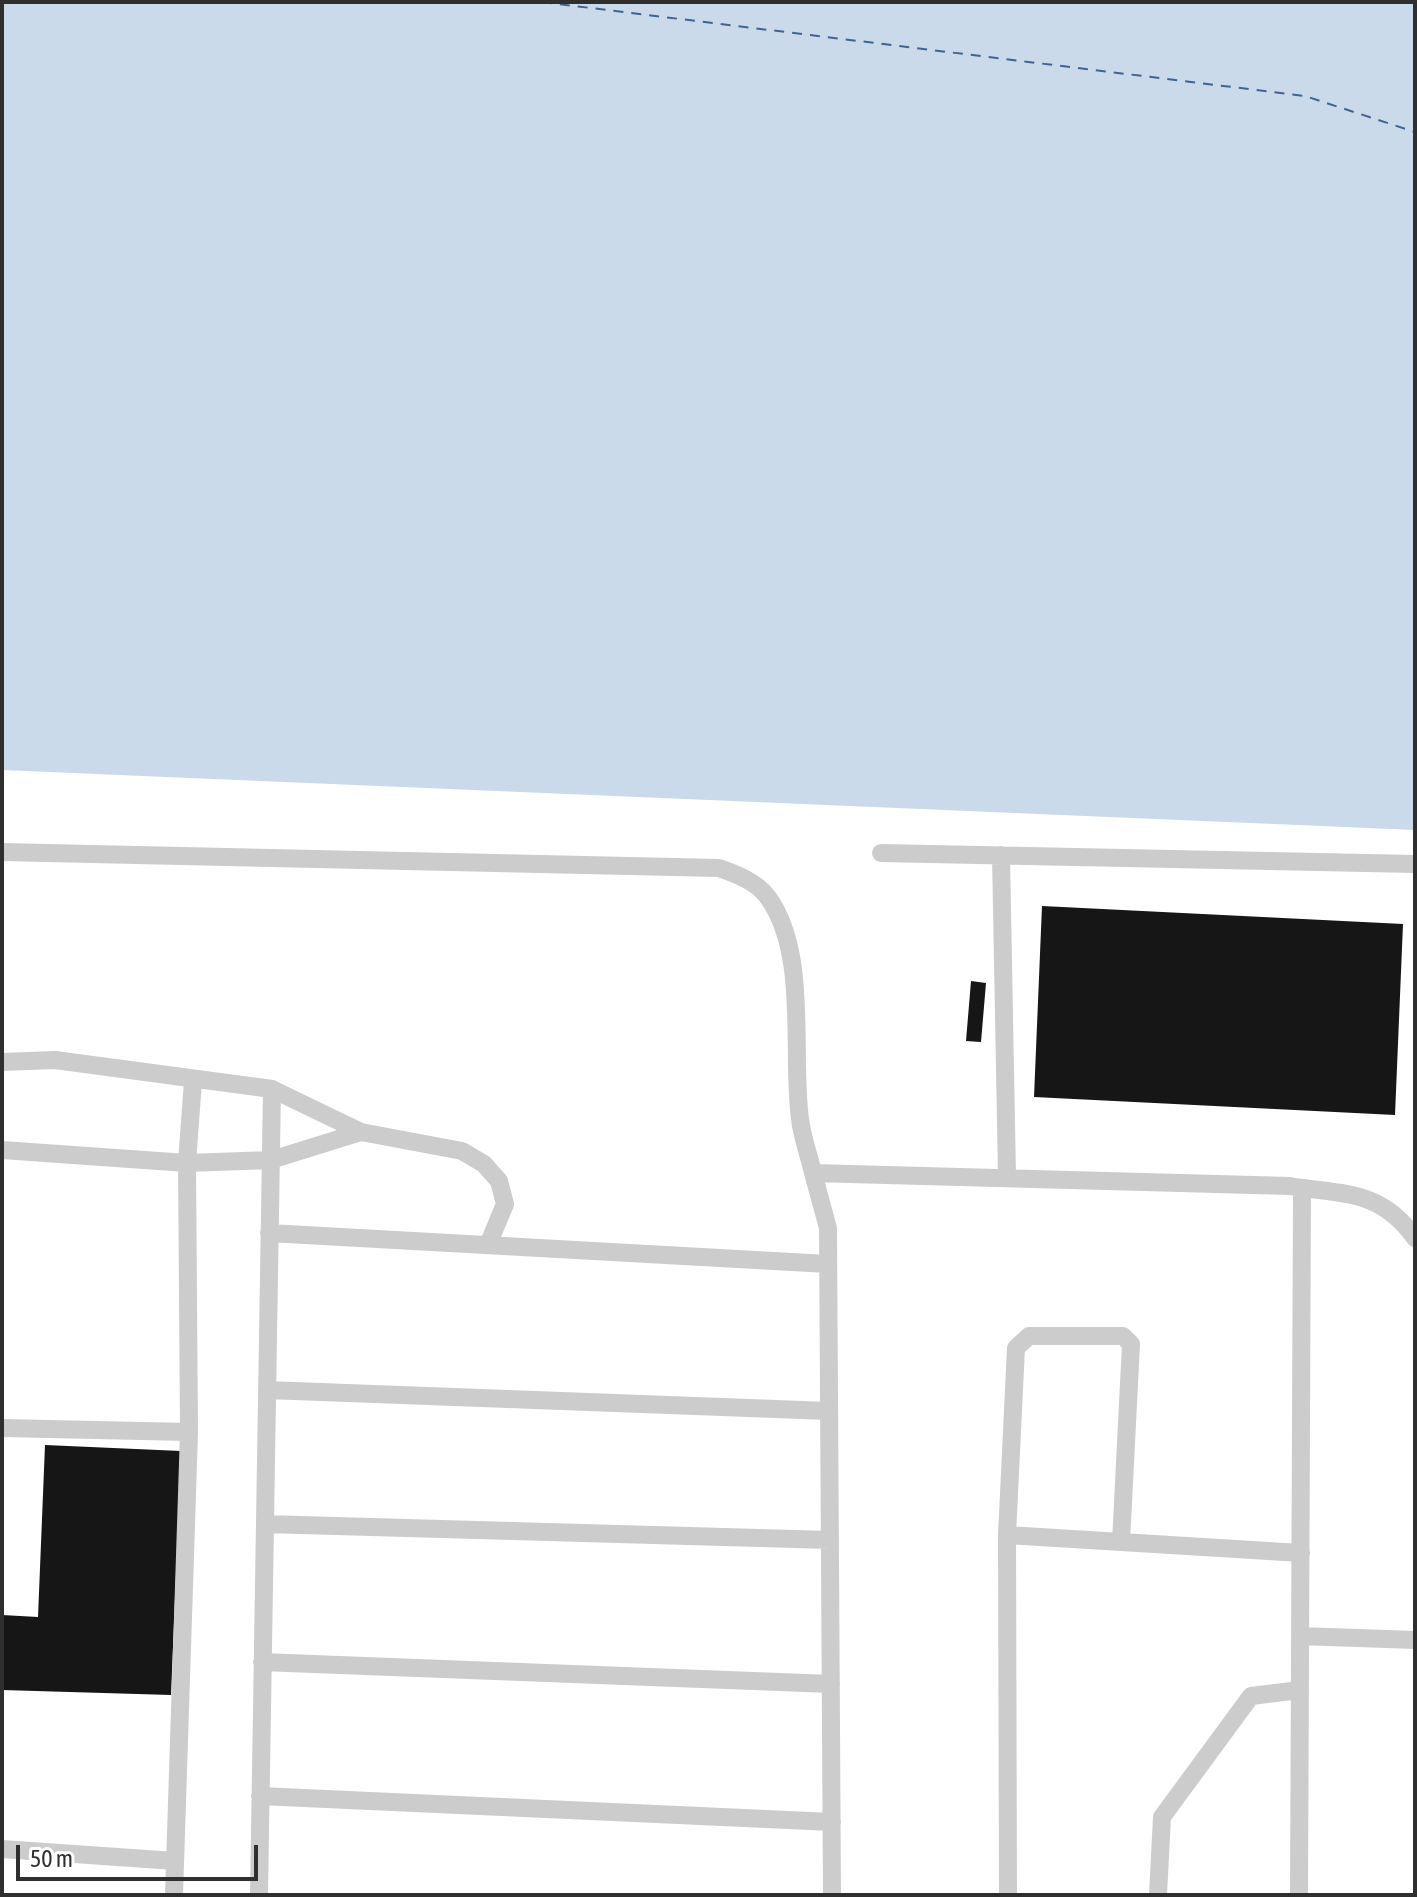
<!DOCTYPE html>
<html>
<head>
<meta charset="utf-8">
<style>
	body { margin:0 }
	#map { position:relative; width:1417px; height:1897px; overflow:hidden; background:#fff; font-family:"Asap Condensed",sans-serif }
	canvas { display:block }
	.frame { position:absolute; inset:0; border:4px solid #2f2f2f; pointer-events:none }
	.scale { position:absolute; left:16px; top:1845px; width:242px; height:36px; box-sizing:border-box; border:4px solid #2f2f2f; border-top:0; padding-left:10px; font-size:24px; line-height:28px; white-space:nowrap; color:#2f2f2f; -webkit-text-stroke:6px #fff; paint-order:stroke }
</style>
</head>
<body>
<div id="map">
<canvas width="1417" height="1897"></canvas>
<div class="frame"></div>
<div class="scale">50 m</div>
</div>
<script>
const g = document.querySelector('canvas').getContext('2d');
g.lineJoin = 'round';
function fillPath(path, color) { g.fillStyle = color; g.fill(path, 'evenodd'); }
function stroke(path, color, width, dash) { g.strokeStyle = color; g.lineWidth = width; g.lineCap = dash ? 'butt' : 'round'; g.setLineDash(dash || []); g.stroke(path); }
const water = new Path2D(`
	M2 2H1415V830L2 770Z`);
const ferry = new Path2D(`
	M542 2 1305 96 1415 132`);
const building = new Path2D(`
	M1042 906 1403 924 1395 1115 1034 1097Z
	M971 981 986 983 981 1042 966 1041Z
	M45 1445 181 1451 171 1695 2 1690V1615L38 1617Z`);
const service = new Path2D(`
	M2 852 719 868C736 874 755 881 767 896 809 952 791 1052 800 1119 802 1137 809 1155 813 1173
	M881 853 1415 864
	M1001 855 1007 1176
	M2 1062 55 1060 272 1089 361 1132 462 1151 484 1164 499 1181 505 1204 488 1245
	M2 1150 187 1163 271 1160 361 1132
	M269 1233 828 1264
	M267 1390 829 1411
	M2 1428 189 1432
	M265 1524 830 1540
	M1007 1535 1301 1553
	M1300 1636 1415 1640
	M262 1662 831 1684
	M260 1796 832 1822
	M2 1849 175 1861
	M174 1895 189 1432 187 1163 193 1081
	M259 1895 272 1089
	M832 1895 828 1228 813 1173 1290 1186C1343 1195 1380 1189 1415 1238
	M1008 1895 1007 1535 1016 1348 1029 1336H1123L1131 1344 1121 1542
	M1158 1895 1162 1817 1251 1696 1300 1690
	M1299 1895 1302 1188`);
fillPath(water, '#cadaeb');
stroke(ferry, '#3f6490', 2, [10, 8]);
fillPath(building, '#161616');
stroke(service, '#ccc', 18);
</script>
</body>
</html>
